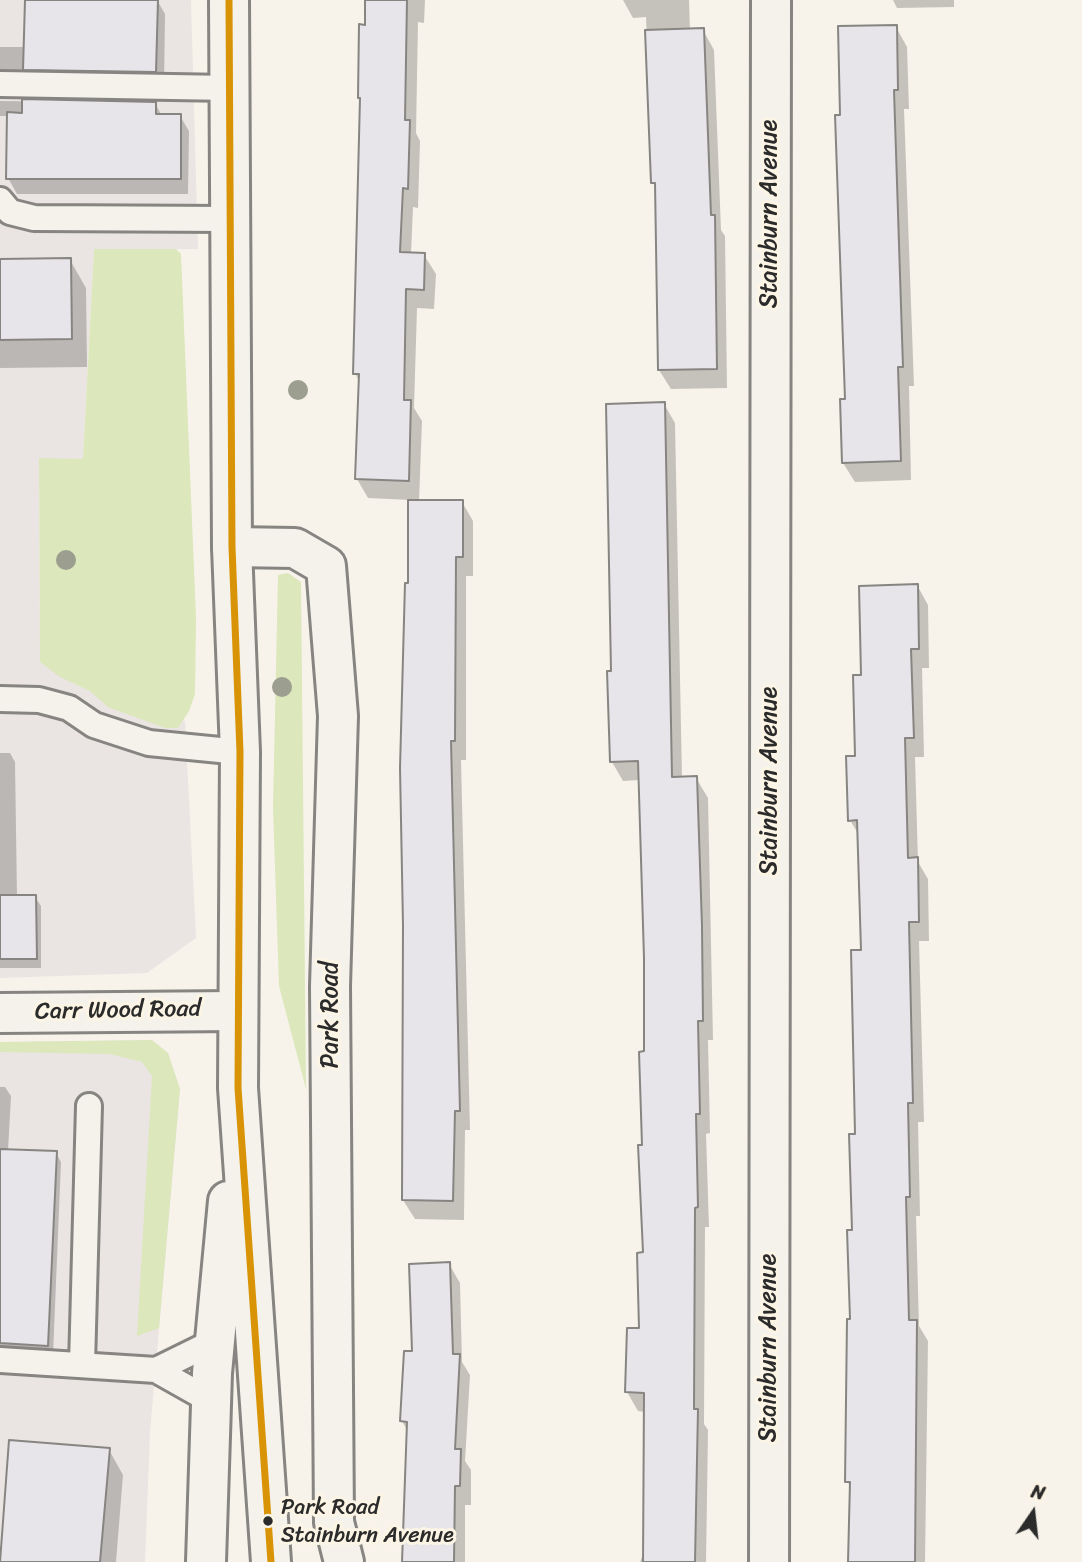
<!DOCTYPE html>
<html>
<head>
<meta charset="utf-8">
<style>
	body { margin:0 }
	#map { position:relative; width:1082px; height:1562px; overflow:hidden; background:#f7f3ea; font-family:Sriracha,sans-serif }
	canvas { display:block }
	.north { position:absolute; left:998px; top:1478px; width:70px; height:70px; -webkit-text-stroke:5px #fcf5e5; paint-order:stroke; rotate:14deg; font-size:19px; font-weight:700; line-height:28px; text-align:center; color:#2b2b2b }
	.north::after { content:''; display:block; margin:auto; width:24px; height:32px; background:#2b2b2b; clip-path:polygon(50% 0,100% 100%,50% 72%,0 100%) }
</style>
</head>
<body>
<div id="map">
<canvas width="1082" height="1562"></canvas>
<div class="north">N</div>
</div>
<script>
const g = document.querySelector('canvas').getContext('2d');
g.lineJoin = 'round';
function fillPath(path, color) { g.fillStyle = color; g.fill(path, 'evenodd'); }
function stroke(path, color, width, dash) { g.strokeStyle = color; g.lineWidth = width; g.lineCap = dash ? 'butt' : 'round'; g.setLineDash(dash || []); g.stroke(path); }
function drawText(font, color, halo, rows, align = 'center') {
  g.font = font + ' Sriracha,sans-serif'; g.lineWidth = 6; g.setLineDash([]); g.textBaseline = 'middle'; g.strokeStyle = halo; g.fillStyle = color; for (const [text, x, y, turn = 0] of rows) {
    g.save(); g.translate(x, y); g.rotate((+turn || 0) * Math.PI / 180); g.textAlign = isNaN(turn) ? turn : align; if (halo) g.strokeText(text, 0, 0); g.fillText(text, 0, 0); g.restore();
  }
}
const built = new Path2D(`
	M0 0H191L198 249 94 250 83 459H39L40 662 185 721 196 938 147 973 0 978Z
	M152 1040 168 1053 180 1089 150 1432 145 1562H0V1042Z`);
const green = new Path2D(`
	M94 249H176L181 254 196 618 195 694 189 711 178 728H165L108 707 90 691 60 677 40 662 39 458 83 459Z
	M288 573 301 582 306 1089 279 986 273 808 278 575Z
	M152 1040 168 1053 180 1089 159 1328 137 1336 152 1076 142 1062 110 1054 0 1052V1042Z`);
const shadow = new Path2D(`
	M26 0H157L165 14 164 87 0 89V47H25Z
	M367 0H425L424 23 418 22 416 133 420 141 418 208 413 207 411 254 424 255 436 274 434 309 417 308 414 408 422 421 419 502H462L473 521V576H466V760H461L470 1130H465L464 1220 415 1219 403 1200 402 1045H405L410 500 368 498 357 479 360 383 355 373 362 102 359 98Z
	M623 0H689L690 31 703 30 714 50 721 230 725 236 727 388 671 389 659 370 657 189 653 183 646 17 633 18Z
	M893 0H954V7L897 8Z
	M896 27 907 47 909 109H904L914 386H909L911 480 855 482 843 463 847 400 842 117Z
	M0 101 155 103 162 116H180L189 131 188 194H17L8 178 9 116H0Z
	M70 260 86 288 87 367 0 368V261Z
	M664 404 675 423 682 779 696 778 708 798 713 1040H708L710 1133 706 1134 709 1227H705L704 1424 708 1430 706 1562H640L644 1552 645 1412 638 1411 627 1392 641 1330 645 1254 646 1053 640 780 623 781 612 762 613 673Z
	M917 585 928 605 929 668H922L924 757H915L918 862 928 879 929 941H919L924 1122H918L920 1216H916L919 1326 928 1341 925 1562H850L852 1490 847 1481 863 952 860 837 850 820 863 676Z
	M0 753H10L15 762 17 897H35L41 906V968H0Z
	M0 1087H5L11 1096 8 1151 56 1153 61 1162 53 1355 0 1352Z
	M449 1264 460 1283 462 1362 470 1375 465 1461 471 1470V1505H465V1562H404L408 1432 402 1421 413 1353Z
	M109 1450 123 1475 116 1562H2Z`);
const building = new Path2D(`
	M25 0H158L156 72 23 70Z
	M365 0H407L405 120H410L408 189 403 188 400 252 425 253 424 290 406 289 404 400H411L409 481 355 479 359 374H353L360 98H358L359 24 365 25Z
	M897 25 898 90H894L903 367H898L901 461 842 463 840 399H845L835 115H840L838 26Z
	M704 28 711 215H715L717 369 658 370 655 183H651L645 30Z
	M22 99 156 102V114H181V179H6L7 112 22 113Z
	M71 258 72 339 0 340V259Z
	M665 402 672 777 697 776 702 926 703 1021H698L700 1114H696L698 1207 695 1208 694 1409H698L695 1562H643L644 1393 625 1392 627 1328H639L637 1253 643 1252 638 1145H642L639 1052 644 1051V958L638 761 610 762 607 671H611L606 404Z
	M408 500H463V557H456L455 741H451L460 1111H455L453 1201 402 1200 403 925 400 768 405 583H408Z
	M918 584 919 649H911L914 738H905L908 858 918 857 919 922H909L913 1103H908L910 1197H906L909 1320H917L915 1562H848L850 1482H845L847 1319H850L847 1230H852L849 1134H855L851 950H861L857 820 848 821 846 756H855L853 675H861L859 586Z
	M0 895H36L37 959H0Z
	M0 1149 57 1151 48 1346 0 1343Z
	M450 1262 453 1354H460L455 1449H461L460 1486H455L454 1562H402L407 1422 400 1421 404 1351H412L409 1264Z
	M9 1440 110 1448 100 1562H0Z`);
const lane = new Path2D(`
	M0 84 229 88
	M0 200 10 212 34 218 230 219
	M0 699 39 700 69 708 94 725 149 743 240 752
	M0 1360 156 1370 211 1401
	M82 1365 89 1106
	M156 1370 215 1341`);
const street = new Path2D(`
	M232 547 295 548 326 566 338 716 330 986 334 1522 344 1562
	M0 1013 236 1011
	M769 1562 771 0`);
const primary = new Path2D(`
	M229 0 232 547 240 752 238 1088 271 1562
	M206 1562 212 1373 228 1201`);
const bus1 = new Path2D(`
	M229 0 232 547 240 752 238 1088 271 1562`);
const trees = [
	[298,390],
	[66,560],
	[282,687]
];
const markers = [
	[268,1521,6,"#2b2b2b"]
];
const busNames = [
	["Park Road",281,1508],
	["Stainburn Avenue",281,1536]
];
const streetNames = [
	["Stainburn Avenue",770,214,-90],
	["Stainburn Avenue",770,781,-90],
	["Carr Wood Road",118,1011,-1],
	["Park Road",331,1015,-90],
	["Stainburn Avenue",769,1348,-90]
];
fillPath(built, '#eae5e3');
fillPath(green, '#dce7bb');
fillPath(shadow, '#0003');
fillPath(building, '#e7e4ea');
stroke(building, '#878581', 2);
stroke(lane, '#878581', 30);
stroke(street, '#878581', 44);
stroke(primary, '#878581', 44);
stroke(lane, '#f5f2ec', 24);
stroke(street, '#f5f2ec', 38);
stroke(primary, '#f5f2ec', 38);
stroke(bus1, '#d89406', 7);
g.fillStyle = '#9c9e8f';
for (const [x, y] of trees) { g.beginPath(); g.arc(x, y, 10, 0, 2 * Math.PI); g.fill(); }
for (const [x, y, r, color] of markers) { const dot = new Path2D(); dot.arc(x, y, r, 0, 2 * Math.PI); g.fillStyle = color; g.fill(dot); stroke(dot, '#fcf5e5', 2.5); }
drawText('22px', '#2b2b2b', '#fcf5e5', busNames, 'left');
drawText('24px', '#2b2b2b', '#fcf5e5', streetNames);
</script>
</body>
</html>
